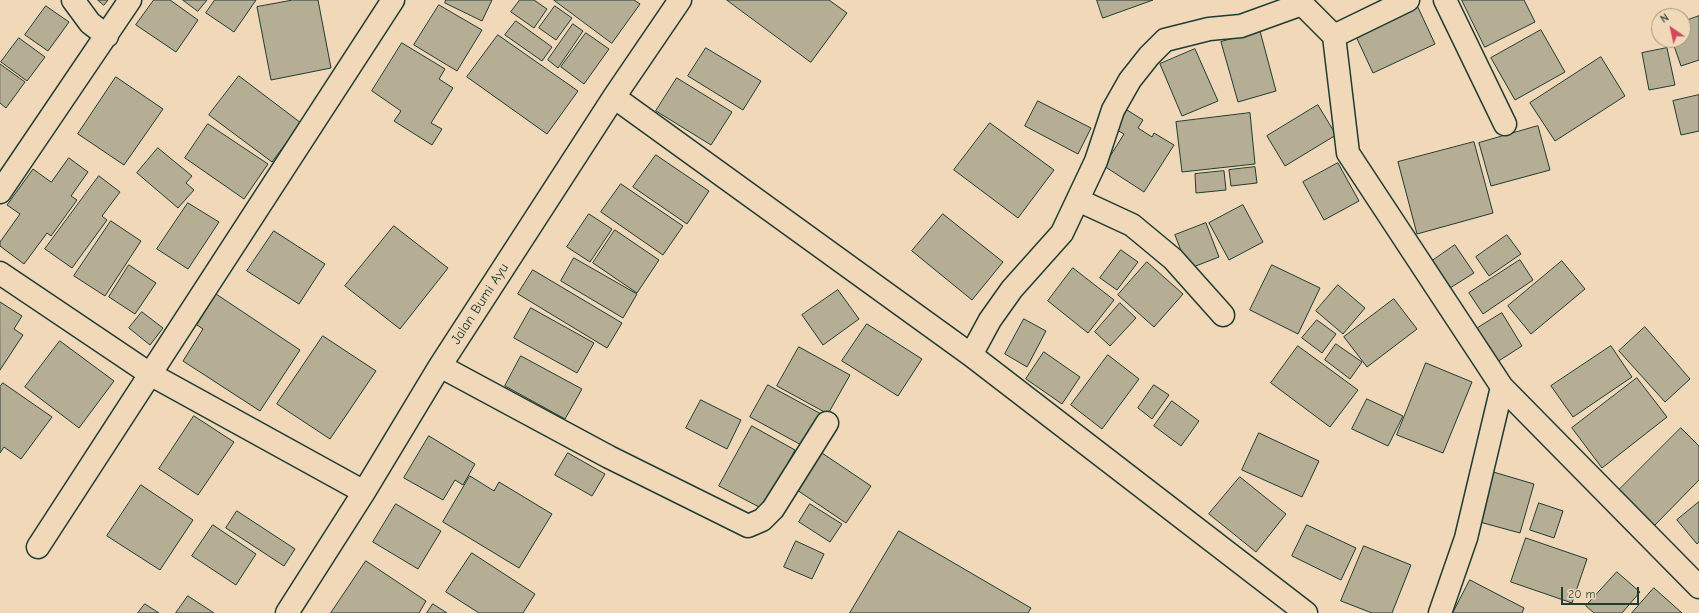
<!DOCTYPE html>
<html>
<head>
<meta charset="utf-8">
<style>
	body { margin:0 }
	#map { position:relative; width:1699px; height:613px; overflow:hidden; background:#f0d8b8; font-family:"Comic Neue",sans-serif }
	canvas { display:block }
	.north { position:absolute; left:1651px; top:8px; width:40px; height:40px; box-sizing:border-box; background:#f0d8b8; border:1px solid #9c9a83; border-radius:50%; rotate:326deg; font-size:11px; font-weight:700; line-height:16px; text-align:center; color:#1f3d34 }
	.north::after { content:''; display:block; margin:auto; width:14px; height:18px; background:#d1495b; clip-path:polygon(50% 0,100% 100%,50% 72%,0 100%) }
	.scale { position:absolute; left:1561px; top:587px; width:78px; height:18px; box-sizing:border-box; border:2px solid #1f3d34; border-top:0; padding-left:5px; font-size:12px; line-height:14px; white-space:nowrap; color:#1f3d34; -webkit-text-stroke:3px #f0d8b8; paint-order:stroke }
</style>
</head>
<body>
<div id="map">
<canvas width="1699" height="613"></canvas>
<div class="north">N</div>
<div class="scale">20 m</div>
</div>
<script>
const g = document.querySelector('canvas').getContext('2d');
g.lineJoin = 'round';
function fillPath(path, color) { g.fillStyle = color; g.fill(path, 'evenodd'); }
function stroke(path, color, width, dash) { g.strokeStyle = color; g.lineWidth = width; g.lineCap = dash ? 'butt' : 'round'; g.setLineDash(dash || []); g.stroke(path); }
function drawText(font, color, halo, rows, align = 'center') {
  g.font = font + ' "Comic Neue",sans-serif'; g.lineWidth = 4; g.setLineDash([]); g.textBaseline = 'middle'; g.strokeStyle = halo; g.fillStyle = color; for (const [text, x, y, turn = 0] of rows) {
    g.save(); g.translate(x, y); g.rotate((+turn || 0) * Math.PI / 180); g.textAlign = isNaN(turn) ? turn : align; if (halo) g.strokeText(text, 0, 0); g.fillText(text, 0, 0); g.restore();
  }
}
const building = new Path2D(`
	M98 0H108L104 5Z
	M154 0H170L198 20 176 52 136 25Z
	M183 0H207L198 11Z
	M215 0H256L234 32 206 13Z
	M293 0H318L331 68 271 80 257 7Z
	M446 0H492L482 21 445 3Z
	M520 0H534L547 9 534 28 511 12Z
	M554 0H634L640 4 612 43Z
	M727 0H829L847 13 811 62Z
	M1097 0H1153L1103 18Z
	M1462 0H1524L1535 22 1485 47Z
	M1415 1 1435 44 1373 73 1353 30Z
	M439 5 482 30 457 71 414 45Z
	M46 6 69 22 48 51 25 35Z
	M555 6 572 18 556 40 539 28Z
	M1699 16V60L1681 66 1672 40H1683V22Z
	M516 21 552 47 542 61 505 35Z
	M573 24 583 31 558 68 548 60Z
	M1541 30 1565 72 1515 100 1491 58Z
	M1260 31 1276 91 1238 102 1221 42Z
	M586 33 609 49 584 84 561 67Z
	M498 35 578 91 547 134 467 77Z
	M19 38 45 57 27 81 1 62Z
	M402 43 445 69 439 79 453 88 431 123 442 129 432 145 394 121 401 111 372 91Z
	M706 48 761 81 743 110 688 76Z
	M1667 48 1675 85 1649 90 1642 53Z
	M1195 49 1218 101 1182 116 1160 64Z
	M1601 57 1625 96 1555 141 1530 103Z
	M0 64 25 82 6 108 0 103Z
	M239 76 301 123 272 162 209 115Z
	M116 77 163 109 124 165 78 134Z
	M677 78 732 112 711 145 656 111Z
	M1699 95V131L1681 135 1673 101Z
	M1038 101 1091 128 1078 154 1025 126Z
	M1318 105 1336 135 1285 166 1267 136Z
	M1127 110 1143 120 1138 128 1152 137 1154 133 1174 145 1144 192 1104 166 1124 134 1115 129Z
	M1250 113 1255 164 1182 172 1176 122Z
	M990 123 1054 170 1018 218 954 170Z
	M208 124 268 164 244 199 185 158Z
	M1538 126 1550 170 1491 186 1479 143Z
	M1474 142 1493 213 1417 234 1398 162Z
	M158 148 192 176 186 183 194 190 178 208 137 173Z
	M656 155 709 191 687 224 633 187Z
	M69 158 88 172 71 196 77 200 51 236 47 233 24 264 0 246V242L20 214 7 205 33 169 51 182Z
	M1338 163 1359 201 1324 220 1303 182Z
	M1255 167 1257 183 1231 186 1229 170Z
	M1224 171 1226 190 1196 193 1195 174Z
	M99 176 120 192 102 216 107 220 72 268 45 249Z
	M621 184 683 226 663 255 601 212Z
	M188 203 219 222 188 269 157 249Z
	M1243 205 1263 242 1229 260 1209 223Z
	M589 214 612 229 590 262 567 247Z
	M943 214 1003 262 972 300 912 251Z
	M111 221 141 241 105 296 74 276Z
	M1206 223 1219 257 1188 269 1175 235Z
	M394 226 448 268 400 329 345 286Z
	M615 230 659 260 637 293 593 263Z
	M274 231 325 264 299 304 247 271Z
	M1507 235 1521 254 1489 276 1476 257Z
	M1455 245 1474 273 1450 288 1432 261Z
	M1121 250 1138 262 1117 290 1100 278Z
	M574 258 637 294 623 318 561 281Z
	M1520 260 1533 280 1483 314 1469 293Z
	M1562 261 1585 289 1531 334 1508 306Z
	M1147 262 1183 294 1154 327 1118 295Z
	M129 265 156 283 135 314 109 297Z
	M1272 265 1320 288 1298 334 1250 310Z
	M1073 268 1114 300 1088 333 1048 301Z
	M533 270 622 323 607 348 518 294Z
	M1338 285 1365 308 1343 334 1316 311Z
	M838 290 859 319 823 345 802 315Z
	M216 294 300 350 260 411 183 361 203 329 197 325Z
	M1394 299 1417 329 1367 367 1344 337Z
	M0 302 22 316 14 329 23 335 0 370Z
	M1120 303 1136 318 1110 346 1095 332Z
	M531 308 594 343 577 373 514 338Z
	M142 312 163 328 150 345 129 328Z
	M1502 313 1522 346 1497 362 1476 329Z
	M1024 319 1046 331 1027 367 1005 354Z
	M1317 320 1336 334 1322 353 1302 338Z
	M867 324 922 359 898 396 842 361Z
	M1645 327 1690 379 1665 402 1619 351Z
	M323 336 376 371 330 439 277 404Z
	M60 341 114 381 79 428 25 387Z
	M1336 344 1362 362 1350 379 1325 360Z
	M1298 346 1358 390 1330 427 1271 383Z
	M1611 346 1632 377 1573 417 1551 386Z
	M799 347 850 375 828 414 777 386Z
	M1044 352 1080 377 1062 404 1026 379Z
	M1108 355 1139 379 1102 429 1071 405Z
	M521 356 582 389 565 419 505 386Z
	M1426 363 1472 382 1443 453 1397 435Z
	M1637 378 1667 417 1602 468 1572 428Z
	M3 383 52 417 21 459 4 447 0 453V387Z
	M768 385 823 415 805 447 750 417Z
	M1154 385 1169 395 1152 419 1138 408Z
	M1367 399 1403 416 1388 446 1352 429Z
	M701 400 741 420 727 449 686 428Z
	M1172 401 1199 421 1181 446 1154 426Z
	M194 416 234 442 198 495 159 469Z
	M752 426 795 450 763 509 719 486Z
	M1681 428 1699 446V480L1654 526 1619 490Z
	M1259 433 1319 461 1302 497 1242 470Z
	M429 436 475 464 463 485 455 480 443 500 404 478Z
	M816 449 871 486 846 523 791 486Z
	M568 453 605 474 592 496 555 475Z
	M1490 471 1534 484 1520 533 1476 521Z
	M470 476 494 491 499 482 552 514 519 568 443 522Z
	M1240 477 1286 514 1256 552 1209 514Z
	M141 485 193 520 160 570 107 536Z
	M1699 502V542L1697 544 1677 520Z
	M1539 503 1563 511 1554 538 1530 530Z
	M396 504 441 531 418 569 373 542Z
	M810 504 842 524 830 542 799 522Z
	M237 511 295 549 284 566 226 528Z
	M213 525 256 554 236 585 192 556Z
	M1307 525 1356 548 1341 580 1292 556Z
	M899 531 1031 608 1028 613H850Z
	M1526 538 1587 559 1572 603 1511 582Z
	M796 541 824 554 812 579 784 567Z
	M1364 546 1411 565 1392 613H1372L1341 601Z
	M472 553 535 594 523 613H479L446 592Z
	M366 561 426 601 419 613H331Z
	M1617 572 1640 592 1622 613H1594L1586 606Z
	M1470 580 1524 608 1522 613H1453Z
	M1654 588 1682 613H1632Z
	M188 596 214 613H176Z
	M145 604 159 613H138Z
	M433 604 447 613H427Z`);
const minor = new Path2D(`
	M73 0 90 23 107 36
	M1300 0 1302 4 1334 36 1348 153 1502 387 1699 587
	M1445 0 1505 124
	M1334 36 1408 0
	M614 97 971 355 1306 613
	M0 192 130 0
	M1078 200 1132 225 1173 259 1223 315
	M0 273 150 374 364 492
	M971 355 990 320 1012 289 1062 233 1096 161 1113 110 1130 80 1149 56 1165 40 1209 29 1241 26 1302 4
	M440 366 609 457 748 526 762 520 773 509 827 423
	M38 547 393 0
	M287 613 364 492 440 366 614 97 680 0
	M1440 613 1466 538 1502 387`);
const streetNames = [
	["Jalan Bumi Ayu",480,304,-57]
];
fillPath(building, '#b5ad94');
stroke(building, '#1f3d34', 1);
stroke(minor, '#1f3d34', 25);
stroke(minor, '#f0d8b8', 22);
drawText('14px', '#1f3d34', '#f0d8b8', streetNames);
</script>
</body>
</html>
